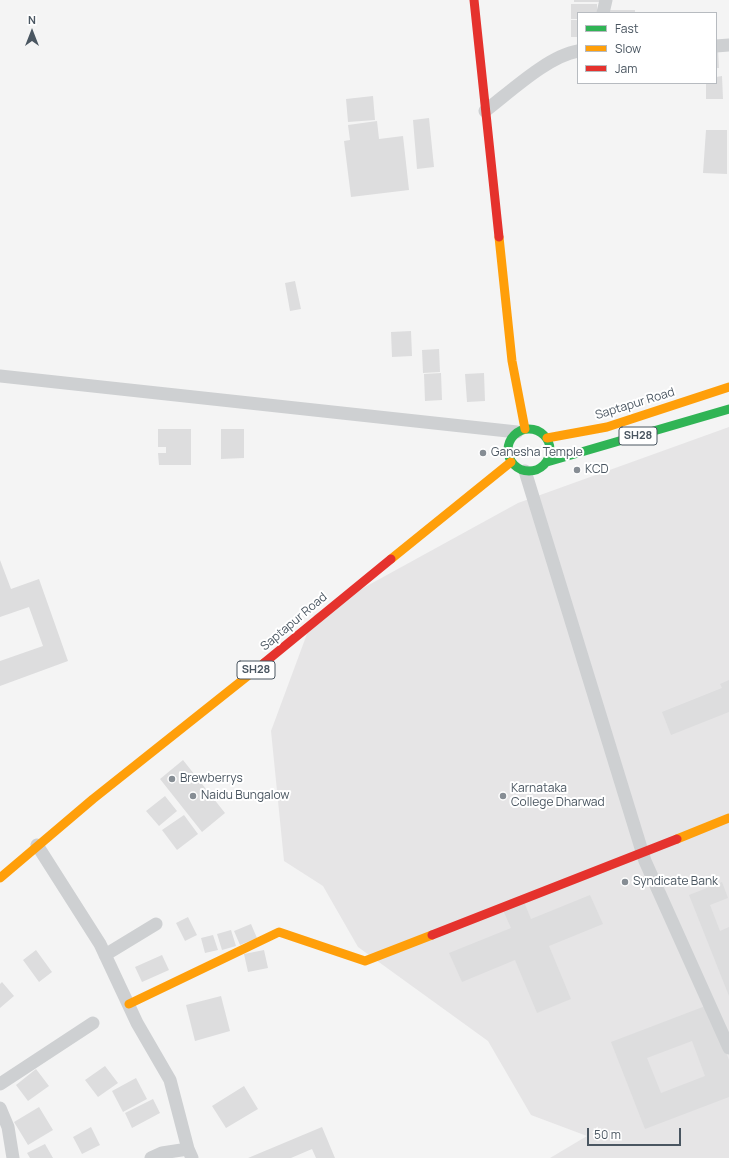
<!DOCTYPE html>
<html>
<head>
<meta charset="utf-8">
<style>
	body { margin:0 }
	#map { position:relative; width:729px; height:1158px; overflow:hidden; background:#f4f4f4; font-family:Manrope,sans-serif }
	canvas { display:block }
	.legend { position:absolute; left:577px; top:12px; width:140px; height:72px; box-sizing:border-box; background:#fff; border:1px solid #b7bbc0; margin:0; padding:5px 7px; list-style:none; font-size:12px; color:#4a5661 }
	.legend li { display:flex; align-items:center; gap:8px; height:20px }
	.legend b { width:20px; border:1px solid #b7bbc0 }
	.north { position:absolute; left:12px; top:12px; width:40px; height:40px; -webkit-text-stroke:3px #fff; paint-order:stroke; rotate:0deg; font-size:11px; font-weight:700; line-height:16px; text-align:center; color:#4a5661 }
	.north::after { content:''; display:block; margin:auto; width:14px; height:18px; background:#4a5661; clip-path:polygon(50% 0,100% 100%,50% 72%,0 100%) }
	.scale { position:absolute; left:587px; top:1128px; width:94px; height:18px; box-sizing:border-box; border:2px solid #4a5661; border-top:0; padding-left:5px; font-size:12px; line-height:14px; white-space:nowrap; color:#4a5661; -webkit-text-stroke:3px #fff; paint-order:stroke }
</style>
</head>
<body>
<div id="map">
<canvas width="729" height="1158"></canvas>
<ul class="legend">
<li><b style="height:5px;background:#30b455"></b>Fast</li>
<li><b style="height:5px;background:#ff9f0a"></b>Slow</li>
<li><b style="height:5px;background:#e5322d"></b>Jam</li>
</ul>
<div class="north">N</div>
<div class="scale">50 m</div>
</div>
<script>
const g = document.querySelector('canvas').getContext('2d');
g.lineJoin = 'round';
function fillPath(path, color) { g.fillStyle = color; g.fill(path, 'evenodd'); }
function stroke(path, color, width, dash) { g.strokeStyle = color; g.lineWidth = width; g.lineCap = dash ? 'butt' : 'round'; g.setLineDash(dash || []); g.stroke(path); }
function drawText(font, color, halo, rows, align = 'center') {
  g.font = font + ' Manrope,sans-serif'; g.lineWidth = 4; g.setLineDash([]); g.textBaseline = 'middle'; g.strokeStyle = halo; g.fillStyle = color; for (const [text, x, y, turn = 0] of rows) {
    g.save(); g.translate(x, y); g.rotate((+turn || 0) * Math.PI / 180); g.textAlign = isNaN(turn) ? turn : align; if (halo) g.strokeText(text, 0, 0); g.fillText(text, 0, 0); g.restore();
  }
}
const education = new Path2D(`
	M729 427V1158H550L587 1136 531 1115 488 1041 358 947 323 886 284 861 271 731 314 615 518 503Z`);
const building = new Path2D(`
	M574 0H600V2H574Z
	M571 4H597V13H578V19H571Z
	M609 10H635V13H609Z
	M571 20H578V37H571Z
	M716 49H718L719 68H716Z
	M722 76 723 99H706V83H716V77Z
	M373 96 375 120 348 122 346 99Z
	M429 118 434 167 417 169 413 120Z
	M377 121 379 139 403 136 409 190 351 197 344 141 350 140 348 125Z
	M706 130H727V174L703 173Z
	M295 281 301 309 290 311 285 283Z
	M411 331 412 356 392 357 391 332Z
	M439 349 440 372 423 373 422 350Z
	M441 373 442 400 425 401 424 374Z
	M484 373 485 401 467 402 465 374Z
	M158 429H191V465H159L158 453H166V447H158Z
	M221 429H244V458L221 459Z
	M0 560 11 589 39 579 68 661 0 686V661L43 646 29 607 0 617Z
	M729 680V712L671 735 662 712 722 688 720 684Z
	M183 760 225 813 202 832 160 779Z
	M165 796 177 811 159 826 146 811Z
	M184 815 198 834 177 850 162 830Z
	M722 882 728 898 710 905 720 931 729 927V996L689 895Z
	M590 895 603 924 549 946 571 999 537 1013 515 960 462 982 449 953 511 928 503 910 524 902 531 919Z
	M188 917 197 935 185 941 176 923Z
	M251 924 257 938 240 945 234 931Z
	M231 930 236 946 222 950 217 934Z
	M213 935 218 950 205 953 201 938Z
	M36 950 52 972 39 982 23 960Z
	M264 950 268 968 248 972 244 954Z
	M162 955 169 970 142 982 135 967Z
	M2 982 14 996 0 1008V984Z
	M221 996 230 1031 195 1041 186 1005Z
	M708 1005 729 1060V1097L645 1129 611 1042ZM692 1041 705 1076 661 1093 647 1058Z
	M105 1066 118 1083 98 1097 85 1080Z
	M36 1069 49 1086 28 1101 16 1085Z
	M136 1078 147 1099 123 1112 112 1091Z
	M244 1086 258 1109 226 1128 212 1106Z
	M153 1099 160 1113 132 1128 125 1113Z
	M39 1107 53 1130 28 1145 14 1122Z
	M91 1127 100 1145 82 1154 73 1137Z
	M322 1127 335 1158H316L312 1149 291 1158H248Z
	M45 1144 53 1158H30L27 1153Z`);
const street = new Path2D(`
	M603 13 606 0
	M716 46 729 45
	M485 111C510 92 548 56 578 51
	M0 376 517 432
	M525 471 645 861 729 1048
	M37 845 100 944 137 1023 170 1080 188 1149 192 1158
	M105 955 156 924
	M0 1084 93 1023
	M0 1108 8 1127 13 1158
	M151 1158 162 1153 188 1149`);
const fast = new Path2D(`
	M508 450a21 21 0 1 1 42 0a21 21 0 1 1-42 0Z
	M547 462 729 409`);
const slow = new Path2D(`
	M499 237 512 361 525 429
	M547 438 607 427 729 387
	M391 559 511 462
	M677 839 729 818
	M0 878 93 799 264 663
	M129 1004 279 932 365 961 432 935`);
const jam = new Path2D(`
	M474 0 499 237
	M264 663 391 559
	M432 935 677 839`);
const markers = [
	[483,453,4,"#868d94"],
	[577,470,4,"#868d94"],
	[172,779,4,"#868d94"],
	[193,796,4,"#868d94"],
	[503,796,4,"#868d94"],
	[625,882,4,"#868d94"]
];
const shields = [
	[638,436,38],
	[256,670,38]
];
const shieldNames = [
	["SH28",638,436],
	["SH28",256,670]
];
const streetNames = [
	["Saptapur Road",635,404,-17],
	["Saptapur Road",294,622,-40]
];
const poiNames = [
	["Ganesha Temple",491,453],
	["KCD",585,470],
	["Brewberrys",180,779],
	["Karnataka",511,789],
	["College Dharwad",511,803],
	["Naidu Bungalow",201,796],
	["Syndicate Bank",633,882]
];
fillPath(education, '#e6e5e6');
fillPath(building, '#ddddde');
stroke(street, '#ced0d2', 13);
stroke(fast, '#30b455', 9);
stroke(slow, '#ff9f0a', 9);
stroke(jam, '#e5322d', 9);
for (const [x, y, r, color] of markers) { const dot = new Path2D(); dot.arc(x, y, r, 0, 2 * Math.PI); g.fillStyle = color; g.fill(dot); stroke(dot, '#fff', 1.5); }
for (const [x, y, w] of shields) { const box = new Path2D(); box.roundRect(x - w / 2, y - 9, w, 18, 3); g.fillStyle = '#fff'; g.fill(box); stroke(box, '#4a5661', 1); }
drawText('bold 11px', '#4a5661', null, shieldNames);
drawText('12px', '#4a5661', '#fff', streetNames);
drawText('12px', '#4a5661', '#fff', poiNames, 'left');
</script>
</body>
</html>
